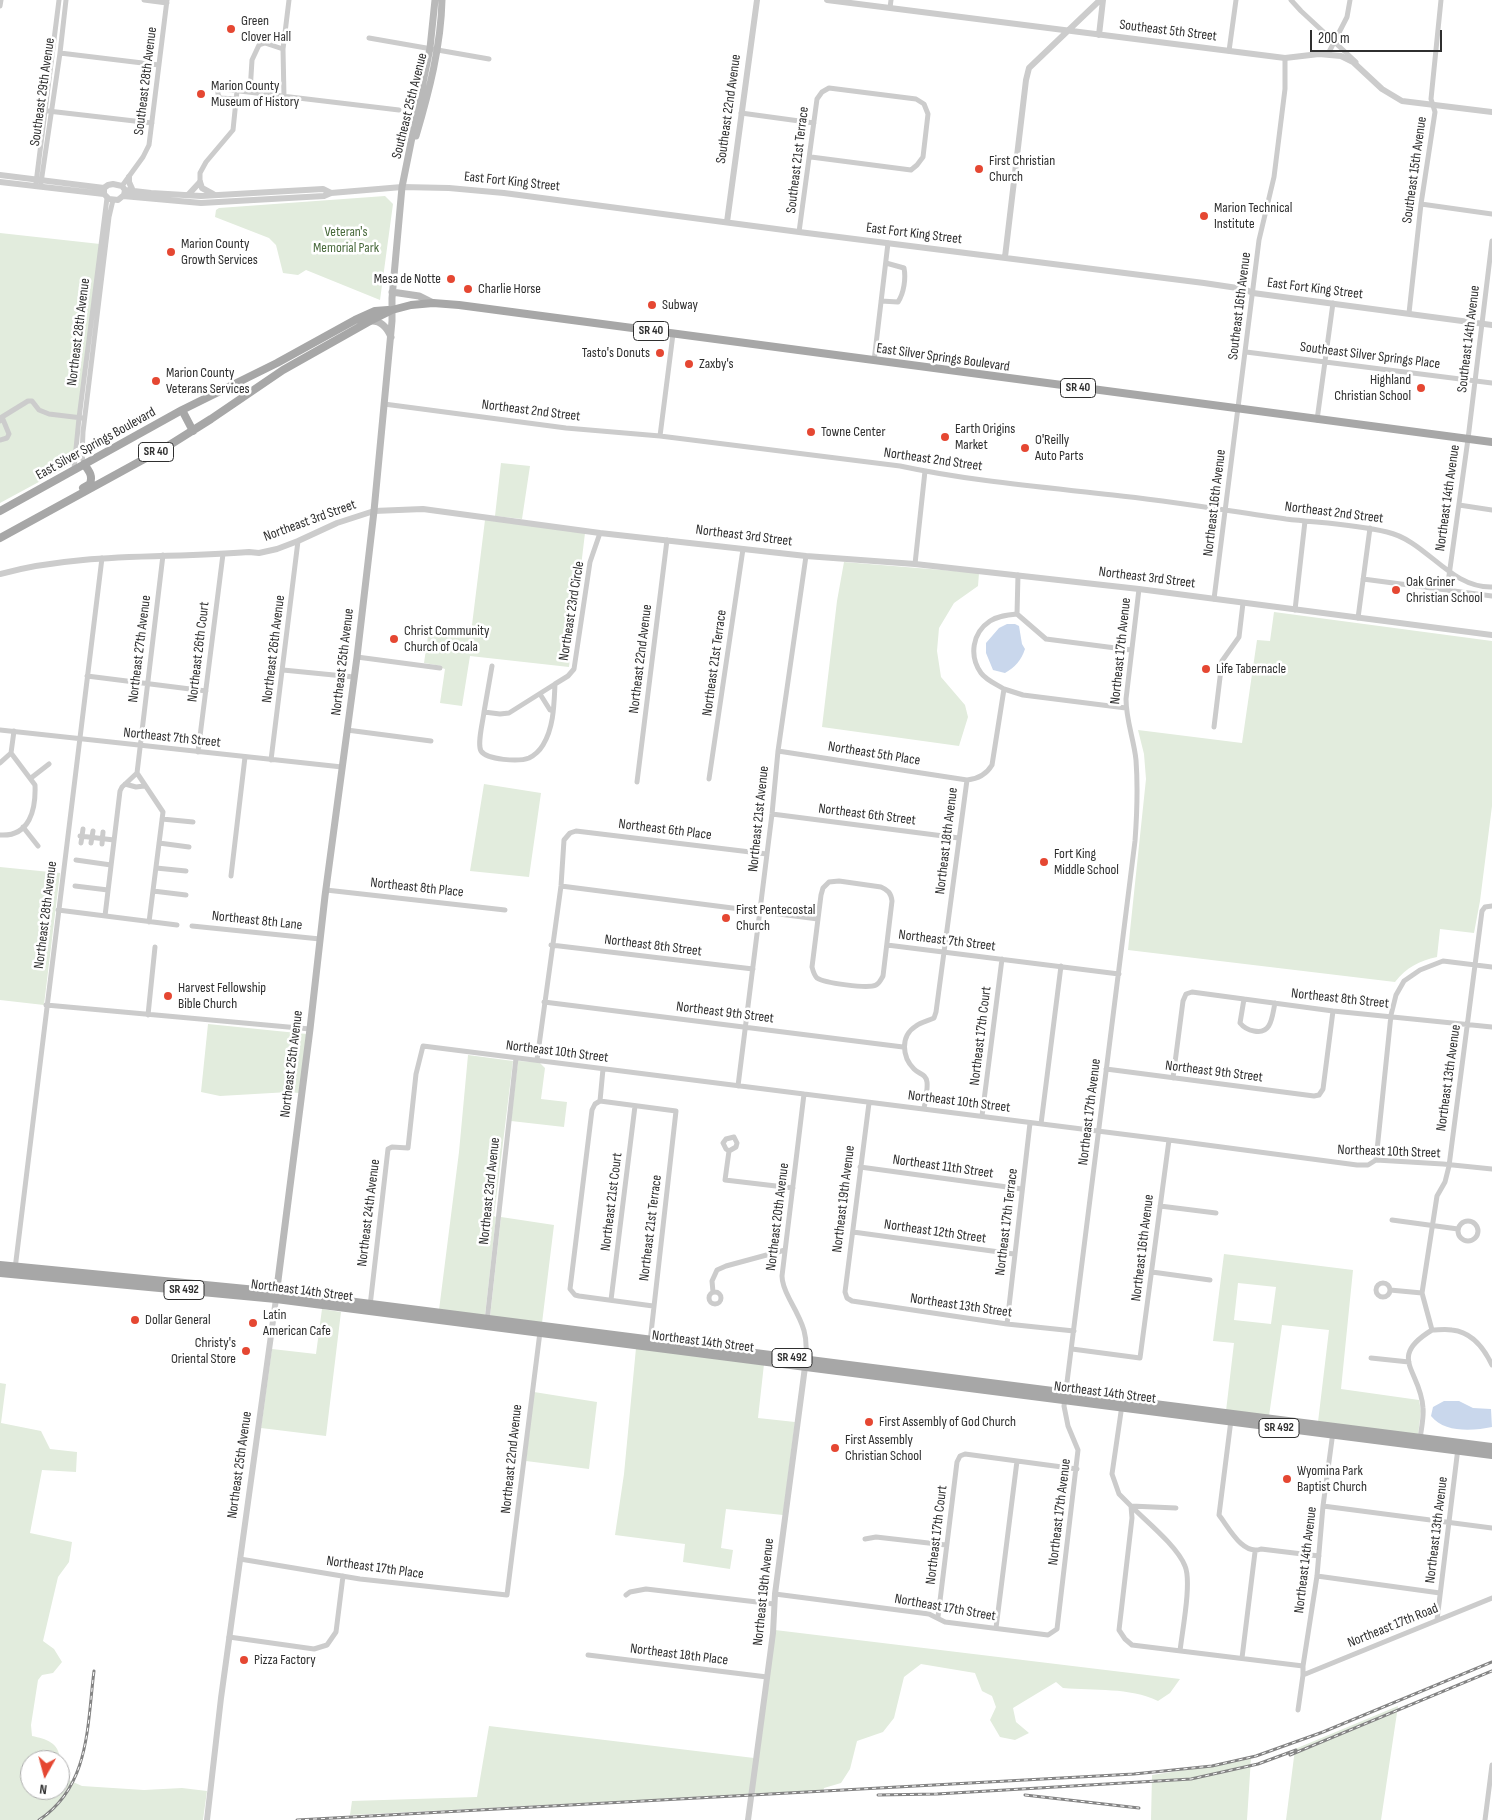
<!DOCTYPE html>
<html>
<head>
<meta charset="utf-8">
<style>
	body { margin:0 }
	#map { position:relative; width:1492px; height:1820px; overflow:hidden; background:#fff; font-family:"Sofia Sans Condensed",sans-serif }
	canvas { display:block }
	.north { position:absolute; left:20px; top:1750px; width:50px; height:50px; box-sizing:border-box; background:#fff; border:1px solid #acacac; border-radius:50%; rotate:187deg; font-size:14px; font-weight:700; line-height:20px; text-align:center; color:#2f2f2f }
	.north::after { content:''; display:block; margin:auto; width:18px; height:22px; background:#e54732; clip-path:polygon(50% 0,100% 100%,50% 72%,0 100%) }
	.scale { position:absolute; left:1310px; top:30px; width:132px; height:22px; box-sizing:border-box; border:2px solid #2f2f2f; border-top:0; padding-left:6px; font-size:15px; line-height:18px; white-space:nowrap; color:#2f2f2f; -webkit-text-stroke:4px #fff; paint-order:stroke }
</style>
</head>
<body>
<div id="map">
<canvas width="1492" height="1820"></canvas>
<div class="north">N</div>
<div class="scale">200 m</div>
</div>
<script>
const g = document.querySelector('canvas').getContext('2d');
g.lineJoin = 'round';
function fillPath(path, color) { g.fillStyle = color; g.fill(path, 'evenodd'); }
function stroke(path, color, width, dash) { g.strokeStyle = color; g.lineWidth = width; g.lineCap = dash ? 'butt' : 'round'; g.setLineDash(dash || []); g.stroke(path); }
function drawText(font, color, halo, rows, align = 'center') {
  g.font = font + ' "Sofia Sans Condensed",sans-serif'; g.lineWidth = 5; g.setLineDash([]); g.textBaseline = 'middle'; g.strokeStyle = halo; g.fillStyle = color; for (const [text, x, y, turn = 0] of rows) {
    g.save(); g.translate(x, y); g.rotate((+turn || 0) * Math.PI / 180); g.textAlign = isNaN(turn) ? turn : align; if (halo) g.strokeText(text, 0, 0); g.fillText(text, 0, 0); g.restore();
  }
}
const green = new Path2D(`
	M385 196 393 204 380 300 306 270 298 275 283 273 276 245 269 238 215 217 216 210 219 208Z
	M0 233 100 244 72 464 0 503Z
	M501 463 530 466 522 519 495 516Z
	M485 520 585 533 569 667 470 656 462 706 440 703 445 669 442 668V666L424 663 429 629 471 633Z
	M844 562 979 573 978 586 954 603 939 628 937 651 941 677 965 705 968 717 959 746 822 727 837 601Z
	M1274 612 1492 641V806L1480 901 1474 933 1440 929 1437 957C1419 961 1407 967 1395 982L1128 950 1146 779 1144 754 1138 730 1242 743 1257 640 1270 641Z
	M484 784 541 793 529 877 470 871Z
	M0 867 60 873 44 1005 0 1000Z
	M208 1024 307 1034 299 1093 289 1092 220 1096 201 1092Z
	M468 1055 513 1061 494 1216 496 1217 485 1316 439 1310 459 1152Z
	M518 1061 539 1062 545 1068 541 1099 567 1102 564 1127 511 1121Z
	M501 1217 554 1225 542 1323 490 1317Z
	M1224 1254 1353 1270 1341 1389 1419 1400 1421 1411 1418 1435 1318 1422 1329 1330 1282 1325 1269 1416 1226 1411 1234 1343 1213 1341ZM1238 1283 1276 1287 1271 1324 1234 1320Z
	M322 1309 341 1312 326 1436 261 1428 272 1349 316 1354Z
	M636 1348 764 1364 758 1418 795 1422 783 1515 726 1509 721 1548 733 1550 730 1569 683 1562 685 1544 615 1535 624 1474Z
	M0 1383 6 1384 1 1423 41 1431 50 1449 77 1452 76 1472 42 1470 30 1533 72 1542 69 1562 58 1577 43 1641 54 1649 62 1662 53 1673 42 1675 38 1680 31 1725 32 1736C46 1739 59 1742 60 1760H30V1790H60V1770L62 1777 82 1786 144 1790 182 1788 207 1791 203 1820H0Z
	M534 1392 597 1402 589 1469 526 1461Z
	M775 1630 1180 1679 1170 1693 1158 1701C1129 1687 1095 1691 1063 1688L1056 1682 1013 1708 1016 1722 1029 1733 1015 1740 1000 1737 990 1720 996 1707 992 1696 982 1691 975 1673 921 1664 904 1677 894 1718 883 1732 857 1741 850 1769 841 1783 824 1788 823 1792 753 1795Z
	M1398 1706 1381 1820H1286L1295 1749Z
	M489 1726 754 1758 749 1795 350 1815 352 1801 477 1797Z
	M1251 1758 1247 1820H1151L1152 1775 1236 1762Z`);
const water = new Path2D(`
	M1007 624H1015L1019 626 1022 644 1025 649C1021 661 1015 667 1005 673L993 670 986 653V643L999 628Z
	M1444 1401H1459L1473 1408 1491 1409 1492 1427C1473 1431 1444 1433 1431 1416L1433 1407Z`);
const minor = new Path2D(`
	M144 0 167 3
	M1291 0 1301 11 1356 62
	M0 6 1 0
	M890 8 891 0
	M369 38 489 59
	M1229 51 1236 0
	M60 53 159 65
	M1328 54 1347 17 1350 0
	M250 92 252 60 259 45 265 43 283 49
	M284 97 283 49 289 0
	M236 99 220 98 218 94V90L223 89 399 110
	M48 111 152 123
	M741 113 814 123
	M36 183 59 0
	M41 183 60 53 66 0
	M200 185V173L206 162 233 130 237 91
	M122 186 143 157 149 145 167 0
	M1421 204 1492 214
	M799 232 817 99 822 92 829 88 916 99 924 104 928 114 923 157 917 165 911 170 811 157
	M881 301 898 302C904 293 906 278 904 268L886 263
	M1409 313 1421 204 1435 112 1431 99 1441 0
	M1246 352 1492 383
	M874 361 888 243
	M384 404 566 428 660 436 900 466C970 481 1042 487 1113 495 1171 501 1229 511 1286 519 1320 523 1354 524 1387 532 1427 541 1449 588 1492 587
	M1317 420 1333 303
	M0 421 2 417 28 401H32L39 410 49 414 82 418
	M660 436 673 334
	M0 440 7 438 9 434 2 417
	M84 464 82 456 83 432 109 217 113 200
	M74 469 79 418 107 198
	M1459 505 1492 510
	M915 564 925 471
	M1363 579 1492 596
	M1447 590 1468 439 1492 241
	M1214 599 1259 240 1274 177 1285 89V58
	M1295 610 1305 521
	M1017 614 1046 639 1131 650
	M1017 614 1018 575
	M1358 618 1370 528
	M357 657 440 668
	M283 670 354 677
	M87 676 206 691
	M555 684C554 704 554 727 543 745 540 750 535 755 529 758 519 762 487 760 481 751 477 744 483 721 484 712L500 714 509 713Z
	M555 684 568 676 574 669 590 562 600 533
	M1004 689 1023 695 1126 708
	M540 694 550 710 553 711
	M484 712 492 666
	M1214 727 1222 661 1239 637 1243 603
	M0 730 342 767
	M347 730 431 741
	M778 751 967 780
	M198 752 223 554
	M271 760 298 541
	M0 763 11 753 14 731
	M137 773 163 555
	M137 773 163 812 149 922
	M31 778 49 764
	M709 779 743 549
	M637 782 667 540
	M125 784 136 787 144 786
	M772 814 959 838
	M162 819 193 822
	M23 827 38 846
	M0 835C30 837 36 809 35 785L11 753
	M80 836 114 840
	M81 843 83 829
	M91 843 93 831
	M159 843 189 847
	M102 844 103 832
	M76 860 111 865
	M156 868 186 871
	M231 876 245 757
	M839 881 881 887C888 890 891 893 892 901L883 976C881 979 880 983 876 985 868 989 824 983 817 978 814 975 813 971 812 967L821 895 823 888 829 882Z
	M75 886 108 890
	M561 886 818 919
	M326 890 505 910
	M153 891 186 895
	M58 910 177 925
	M105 916 120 791 122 787 137 773
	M192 926 320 939
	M551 945 753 969
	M887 945 1119 974
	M1244 999 1240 1023C1244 1028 1248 1030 1254 1031 1272 1035 1272 1016 1275 1003
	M544 1002 903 1047
	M46 1005 310 1029
	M148 1015 155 947
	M537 1060 561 886 564 840 570 833 576 831 767 854
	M603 1069 600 1101 595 1104 592 1110 570 1289 575 1295 579 1296 653 1306
	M1106 1069 1314 1096 1319 1095 1323 1089 1333 1011
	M1173 1078 1183 1001 1186 994 1192 992 1333 1011 1492 1027
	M738 1086 772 814 778 751 806 556
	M804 1094 782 1276C782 1286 787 1294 791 1302 803 1324 809 1336 805 1362
	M600 1101 676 1111 650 1342
	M869 1103 845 1292 847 1298 852 1301 1007 1324 1074 1331
	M924 1109C925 1101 928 1090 927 1082 926 1074 919 1074 914 1069 902 1057 900 1036 916 1026 921 1022 928 1021 934 1018L936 1012 967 780C978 779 986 775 992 765L1004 689C996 684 986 680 981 673 969 656 972 633 990 621 998 616 1007 615 1017 614
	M982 1116 1002 959
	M1041 1124 1061 966
	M729 1151 726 1149 723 1143 726 1139 734 1137 737 1143 736 1147 729 1151 725 1180 793 1188
	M1376 1160 1391 1015 1396 995 1404 981 1420 970 1443 961 1492 967
	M860 1167 1022 1189
	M1160 1206 1216 1213
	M1392 1220 1458 1229
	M1458 1231a10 10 0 1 1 20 0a10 10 0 1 1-20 0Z
	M853 1232 1014 1254
	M15 1269 102 558
	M1152 1272 1210 1280
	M1376 1290a7 7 0 1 1 14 0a7 7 0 1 1-14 0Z
	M1390 1290 1422 1293
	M709 1298a6 6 0 1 1 12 0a6 6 0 1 1-12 0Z
	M713 1292 712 1281 717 1270 726 1266 785 1250
	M611 1300 635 1106
	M370 1306 388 1149 392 1147 408 1148 416 1074 423 1046 1169 1140 1357 1165H1368L1376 1160 1443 1164 1492 1169
	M487 1321 516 1058
	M1007 1324 1030 1123
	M1432 1330C1438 1330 1445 1329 1452 1330 1471 1332 1484 1348 1492 1365
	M1072 1349 1140 1358 1169 1140
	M1371 1358 1409 1362
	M1122 1405 1112 1474 1119 1494 1131 1506 1132 1518 1119 1630 1125 1639 1132 1645 1303 1666V1675L1298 1710
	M1231 1420 1219 1515C1229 1528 1243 1556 1261 1549L1319 1556
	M1420 1440C1421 1429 1424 1418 1423 1408 1421 1370 1386 1358 1432 1330L1422 1293 1437 1196 1445 1182 1449 1166 1482 911 1485 907 1492 906
	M1131 1506C1147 1522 1177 1546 1185 1566 1192 1582 1182 1632 1180 1651
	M1131 1506 1176 1508
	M1323 1506 1492 1528
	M865 1539 876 1537 946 1545
	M240 1559 360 1579 507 1595 540 1332
	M1317 1576 1440 1593
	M775 1594 929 1614 945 1622 1048 1635 1057 1629 1078 1450 1068 1426 1064 1406 1135 841C1137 814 1138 787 1136 760 1134 740 1126 720 1126 699L1139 589
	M626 1595 630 1592 646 1589 774 1604
	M938 1617 957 1462 960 1456 965 1454 1077 1469
	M1437 1620 1458 1448
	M996 1628 1017 1461
	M229 1637 314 1649 327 1645 336 1632 343 1576
	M588 1655 767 1677
	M1242 1658 1255 1552
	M1303 1666 1317 1576 1323 1506 1333 1432
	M1303 1675 1492 1598
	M1485 1820 1492 1765`);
const tertiary = new Path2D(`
	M827 0 1285 58 1319 54 1341 56 1353 62 1382 89 1402 101 1492 112
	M1099 35 1103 0
	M0 175 104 188
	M129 177V182L133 191
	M0 182 104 194
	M113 184 122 186 125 190 124 195 118 200 109 199 104 194V188L108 185Z
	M125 190 151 193 201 196 323 189 331 193
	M188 195 200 182 202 188 213 194
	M123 196 201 203 324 196 331 193 402 187 449 188 504 193 799 232 1204 283 1244 289 1253 293 1492 325
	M727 222 757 0
	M1005 257 1026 80 1029 68 1100 0
	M0 574C81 552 166 559 249 552L259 553 277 549 298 541 337 523 374 511 423 509 600 533 806 556 915 564 1139 589 1492 635
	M207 1820 221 1698 276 1299
	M748 1820 773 1633 775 1594 805 1367`);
const secondary = new Path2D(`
	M416 136C429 92 441 46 442 0
	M392 292 419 296 433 303
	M370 321C381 320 387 327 391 337
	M276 1296 310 1029 325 896 357 657 374 511 392 321V298L402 187 430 48 435 0`);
const primary = new Path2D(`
	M182 410 193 431
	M83 488 90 484C93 475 89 471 84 464
	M0 511 182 410 277 363 355 320 375 311 388 310
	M0 538 168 446 211 419 283 370 370 321 392 310 411 305 433 303 459 305 1492 442
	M0 1265 277 1292 1492 1447
	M0 1273 276 1299 1492 1455`);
const rail = new Path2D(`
	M1290 1755 1492 1671
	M878 1795 937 1794 1191 1779 1258 1764 1296 1750
	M1025 1795 1139 1808
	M39 1820C90 1786 87 1726 94 1671
	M297 1820 1134 1774 1212 1766 1256 1756 1323 1732 1492 1662`);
const markers = [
	[231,29,5,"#e54732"],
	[201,94,5,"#e54732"],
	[979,169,5,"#e54732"],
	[1204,216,5,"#e54732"],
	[171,252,5,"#e54732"],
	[451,279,5,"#e54732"],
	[468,289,5,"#e54732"],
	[652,305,5,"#e54732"],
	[660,353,5,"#e54732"],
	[689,364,5,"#e54732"],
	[156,381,5,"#e54732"],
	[1421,388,5,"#e54732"],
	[811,432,5,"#e54732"],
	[945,437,5,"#e54732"],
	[1025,448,5,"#e54732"],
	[1396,590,5,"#e54732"],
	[394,639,5,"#e54732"],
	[1206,669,5,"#e54732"],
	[1044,862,5,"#e54732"],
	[726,918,5,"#e54732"],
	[168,996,5,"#e54732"],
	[135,1320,5,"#e54732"],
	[253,1323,5,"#e54732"],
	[246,1351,5,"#e54732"],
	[869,1422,5,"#e54732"],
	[835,1448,5,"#e54732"],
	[1287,1479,5,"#e54732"],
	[244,1660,5,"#e54732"]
];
const shields = [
	[651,331,35],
	[1078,388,35],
	[156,452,35],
	[184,1290,40],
	[792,1358,40],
	[1279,1428,40]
];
const shieldNames = [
	["SR 40",651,331],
	["SR 40",1078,388],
	["SR 40",156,452],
	["SR 492",184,1290],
	["SR 492",792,1358],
	["SR 492",1279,1428]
];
const poiNames = [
	["Green",241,21],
	["Clover Hall",241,37],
	["Marion County",211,86],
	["Museum of History",211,102],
	["First Christian",989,161],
	["Church",989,177],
	["Marion Technical",1214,208],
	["Institute",1214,224],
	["Marion County",181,244],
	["Growth Services",181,260],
	["Mesa de Notte",441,279,"right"],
	["Charlie Horse",478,289],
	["Subway",662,305],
	["Tasto's Donuts",650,353,"right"],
	["Zaxby's",699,364],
	["Marion County",166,373],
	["Veterans Services",166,389],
	["Highland",1411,380,"right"],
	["Christian School",1411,396,"right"],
	["Earth Origins",955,429],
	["Market",955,445],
	["Towne Center",821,432],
	["O'Reilly",1035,440],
	["Auto Parts",1035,456],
	["Oak Griner",1406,582],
	["Christian School",1406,598],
	["Christ Community",404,631],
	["Church of Ocala",404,647],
	["Life Tabernacle",1216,669],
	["Fort King",1054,854],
	["Middle School",1054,870],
	["First Pentecostal",736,910],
	["Church",736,926],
	["Harvest Fellowship",178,988],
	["Bible Church",178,1004],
	["Latin",263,1315],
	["American Cafe",263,1331],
	["Dollar General",145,1320],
	["Christy's",236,1343,"right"],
	["Oriental Store",236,1359,"right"],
	["First Assembly of God Church",879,1422],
	["First Assembly",845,1440],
	["Christian School",845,1456],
	["Wyomina Park",1297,1471],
	["Baptist Church",1297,1487],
	["Pizza Factory",254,1660]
];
const streetNames = [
	["Southeast 5th Street",1168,31,7],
	["Southeast 28th Avenue",146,81,-83],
	["Southeast 29th Avenue",43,92,-82],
	["Southeast 25th Avenue",410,106,-76],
	["Southeast 22nd Avenue",729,109,-82],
	["Southeast 21st Terrace",798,160,-83],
	["Southeast 15th Avenue",1415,170,-82],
	["East Fort King Street",512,182,6],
	["East Fort King Street",914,234,7],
	["East Fort King Street",1315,289,7],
	["Southeast 16th Avenue",1240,306,-83],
	["Northeast 28th Avenue",79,332,-83],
	["Southeast 14th Avenue",1469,339,-83],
	["Southeast Silver Springs Place",1370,356,7],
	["East Silver Springs Boulevard",943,358,8],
	["Northeast 2nd Street",531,411,7],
	["East Silver Springs Boulevard",96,444,-29],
	["Northeast 2nd Street",933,460,8],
	["Northeast 14th Avenue",1448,498,-82],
	["Northeast 16th Avenue",1215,503,-83],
	["Northeast 2nd Street",1334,513,7],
	["Northeast 3rd Street",310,521,-20],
	["Northeast 3rd Street",744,536,7],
	["Northeast 3rd Street",1147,578,7],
	["Northeast 23rd Circle",572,611,-81],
	["Northeast 27th Avenue",140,649,-83],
	["Northeast 26th Avenue",274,649,-83],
	["Northeast 17th Avenue",1121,651,-84],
	["Northeast 26th Court",199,652,-83],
	["Northeast 22nd Avenue",641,659,-83],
	["Northeast 25th Avenue",343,662,-83],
	["Northeast 21st Terrace",715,663,-82],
	["Northeast 7th Street",172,738,6],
	["Northeast 5th Place",874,754,9],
	["Northeast 6th Street",867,815,7],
	["Northeast 21st Avenue",759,819,-84],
	["Northeast 6th Place",665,830,7],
	["Northeast 18th Avenue",947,841,-83],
	["Northeast 8th Place",417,888,6],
	["Northeast 28th Avenue",46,915,-83],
	["Northeast 8th Lane",257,921,6],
	["Northeast 7th Street",947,941,7],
	["Northeast 8th Street",653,946,7],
	["Northeast 8th Street",1340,999,6],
	["Northeast 9th Street",725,1013,7],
	["Northeast 17th Court",981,1036,-83],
	["Northeast 10th Street",557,1052,7],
	["Northeast 25th Avenue",292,1064,-83],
	["Northeast 9th Street",1214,1072,7],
	["Northeast 13th Avenue",1449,1078,-82],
	["Northeast 10th Street",959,1102,7],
	["Northeast 17th Avenue",1090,1112,-83],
	["Northeast 10th Street",1389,1152,2],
	["Northeast 11th Street",943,1167,8],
	["Northeast 23rd Avenue",490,1191,-84],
	["Northeast 19th Avenue",844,1199,-83],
	["Northeast 21st Court",612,1202,-83],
	["Northeast 24th Avenue",369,1213,-83],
	["Northeast 20th Avenue",778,1217,-83],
	["Northeast 17th Terrace",1007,1222,-83],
	["Northeast 21st Terrace",651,1228,-83],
	["Northeast 12th Street",935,1232,8],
	["Northeast 16th Avenue",1143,1248,-83],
	["Northeast 14th Street",302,1291,7],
	["Northeast 13th Street",961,1306,8],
	["Northeast 14th Street",703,1342,7],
	["Northeast 14th Street",1105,1393,7],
	["Northeast 22nd Avenue",512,1459,-84],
	["Northeast 25th Avenue",240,1465,-82],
	["Northeast 17th Avenue",1060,1512,-83],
	["Northeast 13th Avenue",1437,1530,-83],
	["Northeast 17th Court",937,1535,-83],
	["Northeast 14th Avenue",1306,1560,-83],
	["Northeast 17th Place",375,1568,8],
	["Northeast 19th Avenue",764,1592,-84],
	["Northeast 17th Street",945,1608,10],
	["Northeast 17th Road",1393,1626,-22],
	["Northeast 18th Place",679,1655,7]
];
const parkNames = [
	["Veteran's",346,232],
	["Memorial Park",346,248]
];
fillPath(green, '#e2ecdd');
fillPath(water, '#c9d7ec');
stroke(minor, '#ccc', 5);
stroke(tertiary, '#ccc', 6);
stroke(secondary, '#b9b9b9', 7);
stroke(primary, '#a7a7a7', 8);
stroke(rail, '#848484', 3);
stroke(rail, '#fff', 1, [4]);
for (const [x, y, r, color] of markers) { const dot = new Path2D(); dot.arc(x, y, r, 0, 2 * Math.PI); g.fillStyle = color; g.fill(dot); stroke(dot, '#fff', 2); }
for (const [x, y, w] of shields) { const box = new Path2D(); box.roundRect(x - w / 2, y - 9.5, w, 19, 4); g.fillStyle = '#fff'; g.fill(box); stroke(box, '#2f2f2f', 1); }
drawText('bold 12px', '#2f2f2f', null, shieldNames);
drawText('14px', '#2f2f2f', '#fff', poiNames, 'left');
drawText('14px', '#2f2f2f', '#fff', streetNames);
drawText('14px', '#496a3c', '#fff', parkNames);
</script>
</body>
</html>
